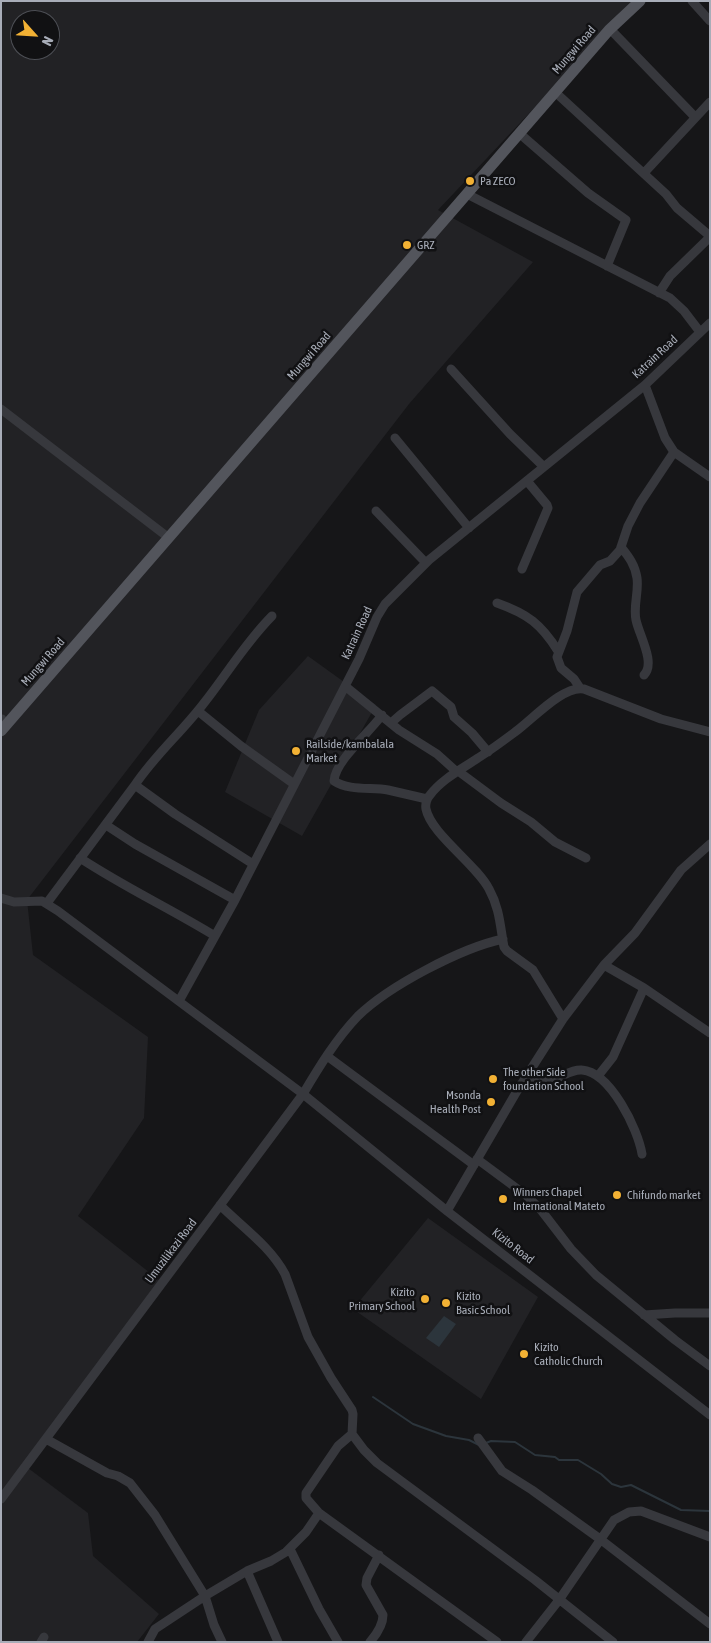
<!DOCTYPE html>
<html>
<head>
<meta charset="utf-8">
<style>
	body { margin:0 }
	#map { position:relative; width:711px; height:1643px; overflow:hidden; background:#161618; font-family:"Asap Condensed",sans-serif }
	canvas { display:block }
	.frame { position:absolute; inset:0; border:2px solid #a8adb8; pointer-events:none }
	.north { position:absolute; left:10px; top:10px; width:50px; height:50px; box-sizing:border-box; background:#111113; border:1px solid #4d4f55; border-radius:50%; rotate:116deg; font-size:14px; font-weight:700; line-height:20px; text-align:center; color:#a8adb8 }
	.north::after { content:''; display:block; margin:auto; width:18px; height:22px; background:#f2b134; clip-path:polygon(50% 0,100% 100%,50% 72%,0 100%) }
</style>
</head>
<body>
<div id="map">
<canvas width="711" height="1643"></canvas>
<div class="frame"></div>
<div class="north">N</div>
</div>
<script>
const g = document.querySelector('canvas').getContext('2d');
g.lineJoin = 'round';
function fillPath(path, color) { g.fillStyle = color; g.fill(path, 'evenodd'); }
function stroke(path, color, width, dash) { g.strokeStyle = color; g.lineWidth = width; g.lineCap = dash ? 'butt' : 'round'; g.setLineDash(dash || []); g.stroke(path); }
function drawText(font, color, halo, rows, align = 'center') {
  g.font = font + ' "Asap Condensed",sans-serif'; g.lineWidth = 5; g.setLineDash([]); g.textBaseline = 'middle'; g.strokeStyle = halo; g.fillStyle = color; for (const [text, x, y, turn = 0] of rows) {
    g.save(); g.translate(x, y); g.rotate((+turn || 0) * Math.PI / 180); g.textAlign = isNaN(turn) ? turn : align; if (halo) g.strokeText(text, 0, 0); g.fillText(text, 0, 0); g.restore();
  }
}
const built = new Path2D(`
	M1 1H635L438 210 533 262 409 404 27 900 33 955 148 1037 144 1118 78 1216 164 1284 28 1468 88 1513 93 1556 159 1614 137 1642H1ZM20 20H50V50H20Z
	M308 656 376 705 302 836 225 792 259 710Z
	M428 1218 538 1297 481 1399 353 1309Z`);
const water = new Path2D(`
	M444 1316 456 1324 439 1347 426 1338Z`);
const stream = new Path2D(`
	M373 1397 413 1424 446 1436 469 1440 479 1445
	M486 1443 491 1441 515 1442 535 1455 555 1457 559 1460H578L601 1474 612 1484 621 1487 631 1485 681 1510 710 1511`);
const minor = new Path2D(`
	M692 1 710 21
	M610 29 695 117
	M555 92 666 194 677 208 710 236
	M519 133 588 193 626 220 607 266
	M644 173 710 102
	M467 194 670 298 684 311 700 332
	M659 293 670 276 710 237
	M451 369 510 434 543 466
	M645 385 665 438 674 452 710 477
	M1 409 169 538
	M395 438 469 528
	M376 511 426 563
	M621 547C629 557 635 565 637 578 639 592 633 606 636 620 639 635 656 663 644 675
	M522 569 548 508 547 505 527 481
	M497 603C528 614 541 624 558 651
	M345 686 399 730 437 754 457 772
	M580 688 574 679 561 668 557 657 567 631 577 592 600 565 610 561 620 550 628 526 640 503 674 452
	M198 711 241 746 294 784
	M382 715C370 732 335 761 334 781 349 791 372 787 388 790 401 793 414 796 427 799
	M1 719H2
	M391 723 400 715 432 691 451 707 454 717 472 733 488 752
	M458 771 501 803 531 822 555 842 586 858
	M106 825 135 844 235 900
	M80 858C124 887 171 909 215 936
	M253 864 175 814 135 785C155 755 182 732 204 703 227 674 246 642 272 616
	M1 898 14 902 42 901 58 911 303 1094 447 1211 710 1415
	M47 903 135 785
	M604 965 644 988 710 1033
	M179 1001 235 900 359 659 377 617 385 604 429 560 645 385 710 323
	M563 1019 533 970 507 951 504 947C500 926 500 909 489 889 476 864 431 834 426 809 425 804 427 798 430 795 442 779 462 769 478 758 491 750 503 741 515 732 532 720 563 685 584 689L661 719 710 732
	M327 1056 474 1165
	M598 1076 613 1057 644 988
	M522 1083C534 1083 545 1082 557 1078 565 1075 573 1069 582 1070 610 1072 638 1129 642 1154
	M477 1159 527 1196 541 1210 571 1249 596 1275 675 1340 710 1366
	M220 1205C242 1227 270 1246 285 1274L308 1337 331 1378 352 1410 353 1414 352 1434 364 1450 377 1463 535 1580 613 1642
	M447 1211 517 1091 563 1019 604 965 635 933 681 870 710 844
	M644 1315 675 1313H710
	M478 1438 502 1471 532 1490 600 1539 710 1624
	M46 1439 107 1473 118 1476 130 1483 155 1515 205 1596 214 1625 222 1642
	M1 1499 303 1094C319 1067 336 1039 358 1016 389 986 461 948 503 939
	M319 1513 306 1498V1493L338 1446 352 1434
	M290 1549 319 1609 338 1642
	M247 1571 278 1642
	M41 1642 44 1637
	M148 1642 155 1629 205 1596 247 1571 271 1561 286 1552 306 1532 319 1513 497 1642
	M370 1642C376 1635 383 1624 383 1615L366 1585 367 1578 379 1555
	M526 1642 559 1600 614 1520 629 1512 641 1511 710 1537`);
const major = new Path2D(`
	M1 731 609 30 640 1`);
const markers = [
	[470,181,5,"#f2b134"],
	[407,245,5,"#f2b134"],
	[296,751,5,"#f2b134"],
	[493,1079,5,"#f2b134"],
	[491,1102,5,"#f2b134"],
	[617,1195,5,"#f2b134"],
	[503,1199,5,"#f2b134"],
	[425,1299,5,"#f2b134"],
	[446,1303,5,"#f2b134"],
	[524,1354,5,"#f2b134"]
];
const streetNames = [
	["Mungwi Road",574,50,-49],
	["Mungwi Road",309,356,-49],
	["Katrain Road",655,357,-43],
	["Katrain Road",357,633,-65],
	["Mungwi Road",43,662,-49],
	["Kizito Road",513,1246,38],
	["Umuzilikazi Road",171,1251,-53]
];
const poiNames = [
	["Pa ZECO",480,181],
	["GRZ",417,245],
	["Railside/kambalala",306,744],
	["Market",306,758],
	["The other Side",503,1072],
	["foundation School",503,1086],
	["Msonda",481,1095,"right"],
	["Health Post",481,1109,"right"],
	["Winners Chapel",513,1192],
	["International Mateto",513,1206],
	["Chifundo market",627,1195],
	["Kizito",415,1292,"right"],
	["Primary School",415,1306,"right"],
	["Kizito",456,1296],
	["Basic School",456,1310],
	["Kizito",534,1347],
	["Catholic Church",534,1361]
];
fillPath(built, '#222225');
fillPath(water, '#2c353c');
stroke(stream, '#2c353c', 2);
stroke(minor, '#37383d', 9);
stroke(major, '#53555c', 11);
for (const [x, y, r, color] of markers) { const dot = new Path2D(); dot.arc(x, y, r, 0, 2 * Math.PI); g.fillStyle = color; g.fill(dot); stroke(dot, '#111113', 2); }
drawText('12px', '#a8adb8', '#111113', streetNames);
drawText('12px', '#a8adb8', '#111113', poiNames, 'left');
</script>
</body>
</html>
